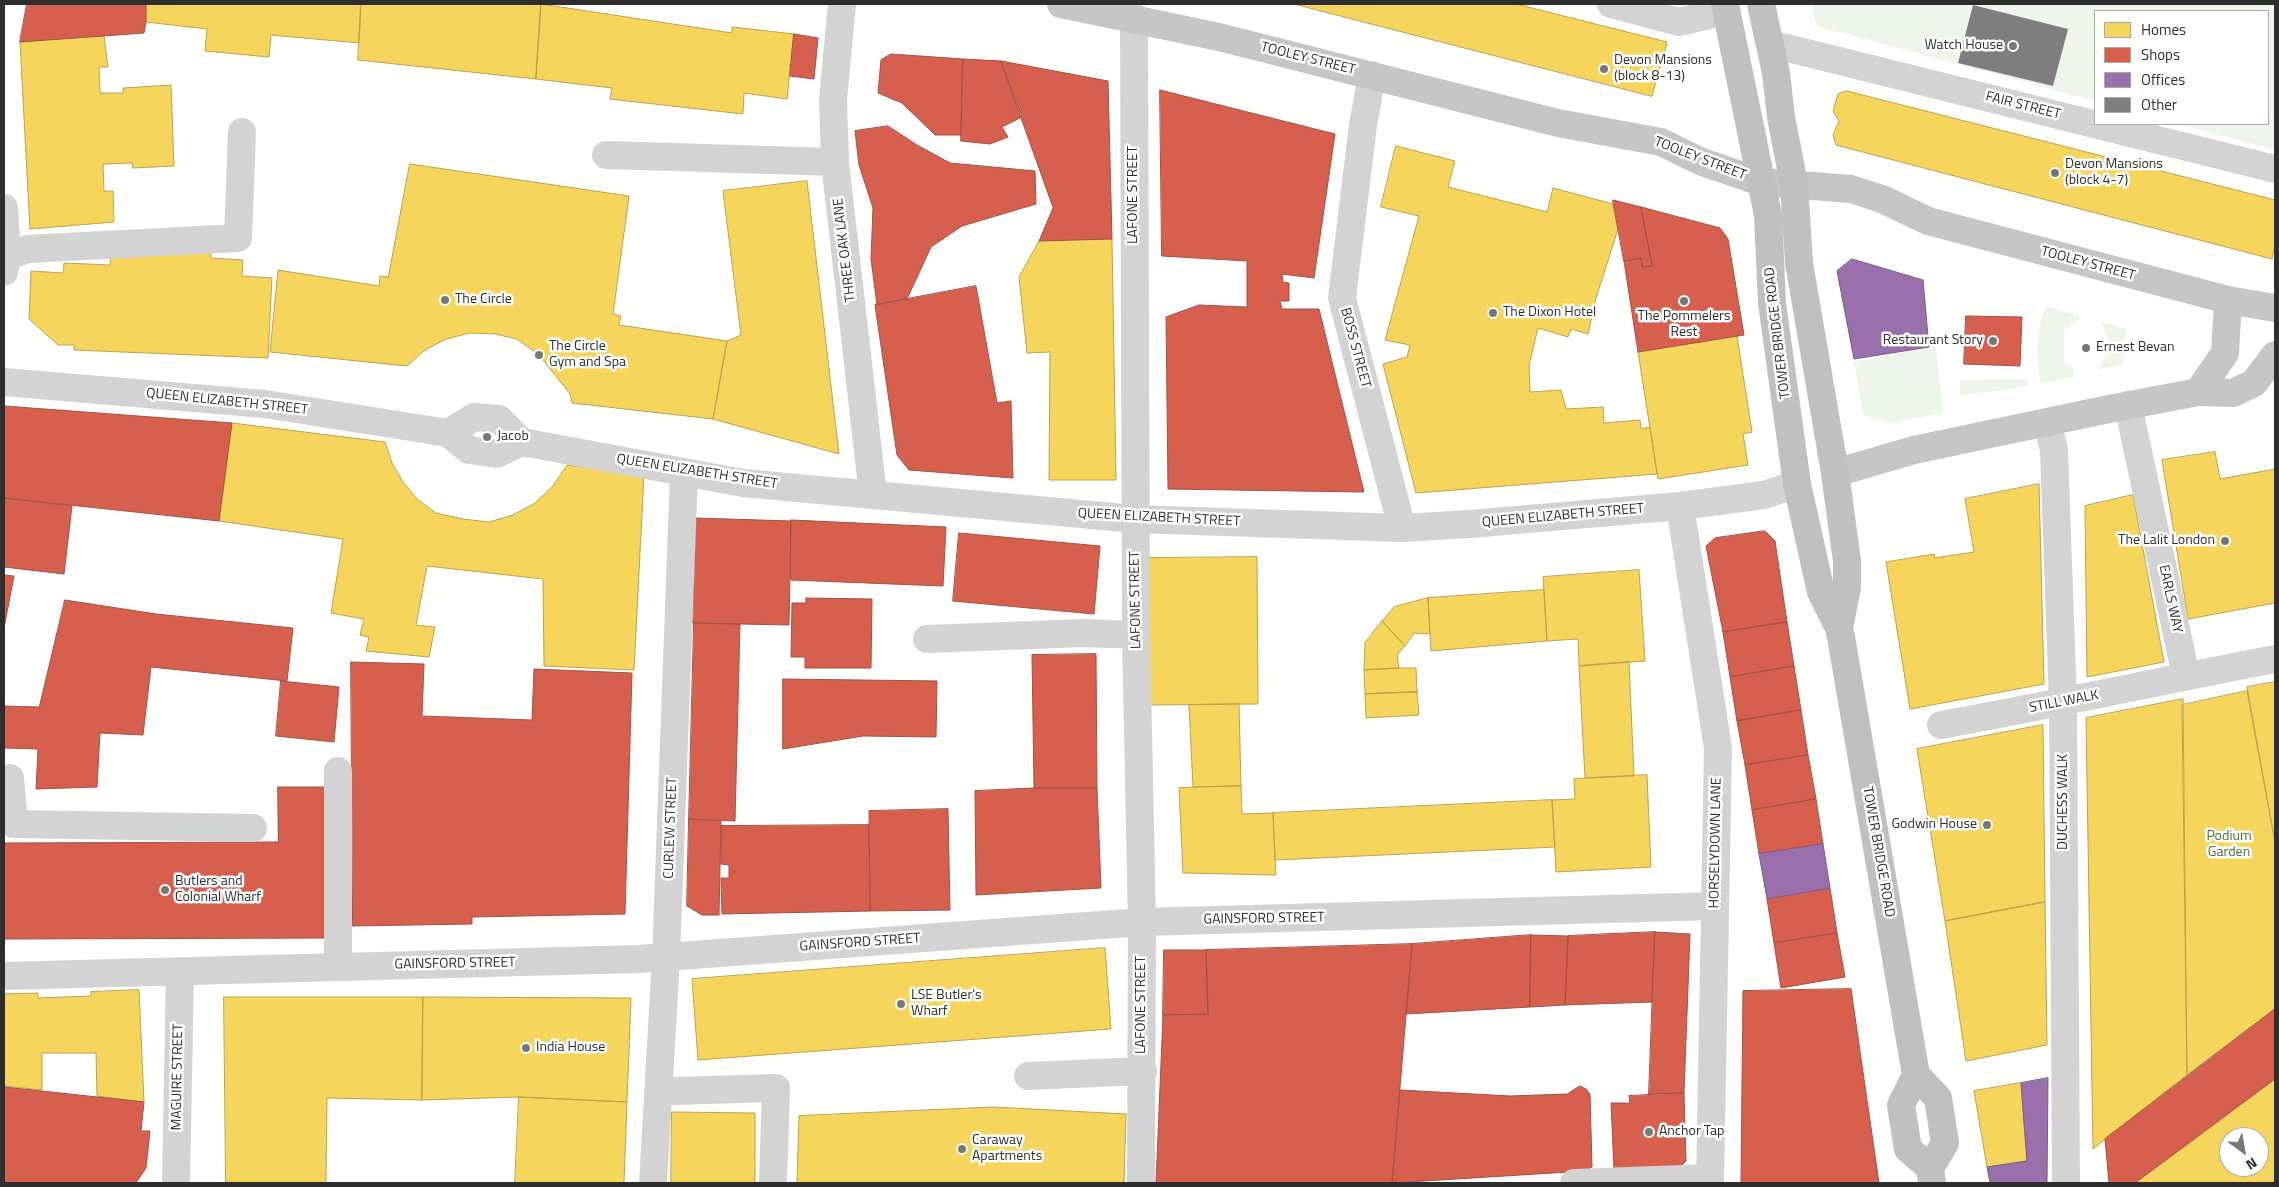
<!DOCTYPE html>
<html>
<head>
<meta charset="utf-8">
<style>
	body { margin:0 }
	#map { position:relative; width:2279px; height:1187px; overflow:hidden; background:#fff; font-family:"Titillium Web",sans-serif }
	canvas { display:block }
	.frame { position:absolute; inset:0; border:5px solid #2e2e2e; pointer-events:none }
	.legend { position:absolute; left:2094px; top:10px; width:175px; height:115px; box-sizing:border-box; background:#fff; border:1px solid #ababab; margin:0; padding:6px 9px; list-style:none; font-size:15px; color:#2e2e2e }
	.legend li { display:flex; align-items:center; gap:10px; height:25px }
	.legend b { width:25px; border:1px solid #ababab }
	.north { position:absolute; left:2219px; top:1127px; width:50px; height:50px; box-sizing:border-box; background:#fff; border:1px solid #ababab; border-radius:50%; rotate:148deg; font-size:14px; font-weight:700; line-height:20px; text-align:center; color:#2e2e2e }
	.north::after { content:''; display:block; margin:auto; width:18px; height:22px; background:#777; clip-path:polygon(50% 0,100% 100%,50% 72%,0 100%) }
</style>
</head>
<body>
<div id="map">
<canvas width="2279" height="1187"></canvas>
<div class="frame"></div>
<ul class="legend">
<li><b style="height:14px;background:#f6d55c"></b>Homes</li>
<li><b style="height:14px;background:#d6604d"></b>Shops</li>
<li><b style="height:14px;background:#9970ab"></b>Offices</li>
<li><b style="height:14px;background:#7e7e7e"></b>Other</li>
</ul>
<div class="north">N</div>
</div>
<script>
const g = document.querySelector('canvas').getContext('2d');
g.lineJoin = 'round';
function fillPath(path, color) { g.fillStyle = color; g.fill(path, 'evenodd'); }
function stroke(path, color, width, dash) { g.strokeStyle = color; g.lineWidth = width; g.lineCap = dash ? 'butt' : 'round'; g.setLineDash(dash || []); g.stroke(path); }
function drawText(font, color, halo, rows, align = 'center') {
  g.font = font + ' "Titillium Web",sans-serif'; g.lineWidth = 5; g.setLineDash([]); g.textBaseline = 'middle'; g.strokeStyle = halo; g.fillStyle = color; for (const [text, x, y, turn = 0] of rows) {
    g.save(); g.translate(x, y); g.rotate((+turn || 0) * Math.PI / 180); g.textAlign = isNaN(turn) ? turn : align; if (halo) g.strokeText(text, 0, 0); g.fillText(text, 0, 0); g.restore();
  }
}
const green = new Path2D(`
	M1811 4H2275V150L2179 124H2268V11H2095V101L1817 26Z
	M2046 306 2079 316V319L2064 331V361L2074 370V377L2041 383C2034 359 2036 329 2046 306Z
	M2099 321 2126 329 2123 364 2097 370C2111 351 2113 340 2099 321Z
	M1936 346 1943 413 1890 423 1863 415 1854 362Z
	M2027 379 2029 386 1960 396V380Z`);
const homes = new Path2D(`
	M146 4H361L359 43 271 35 269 57 205 51 207 29 146 22Z
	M361 4H541L536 79 358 60Z
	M541 4 732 33V27L794 34 787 99 744 93 743 114 610 99 612 88 536 79Z
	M1294 4H1516L1667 42 1652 96Z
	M104 36 108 67H99L100 93H123V88L171 85 174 166 133 168 132 163 103 164 104 191H113L114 222 30 229 20 42Z
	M1847 91 2275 200V244L2272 259 1836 145 1833 135 1839 121 1833 111 1838 94Z
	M1396 146 1455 161 1448 187 1547 212 1553 188 1613 204 1618 229 1596 298 1588 334 1571 329 1568 337 1538 328 1529 365 1530 392 1561 390 1566 409 1603 407 1604 423 1640 420 1641 429 1650 427 1657 474 1416 493 1383 364 1407 357 1410 345 1385 340 1419 216 1381 207Z
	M410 164 629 196 613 314 621 316 619 325 727 341 713 419 572 403 570 394 539 355 517 339 495 334 470 333 446 339 425 350 407 366 270 352 278 270 379 286 380 276 388 277Z
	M807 181 839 454 713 419 727 341 741 335 723 191Z
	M1112 239 1116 480H1049L1050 352 1027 353 1019 277 1039 241Z
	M211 249V258L243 260 242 276 272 278 268 358 74 350V345H58L29 319 31 271 63 273 64 263 110 265 111 254Z
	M1737 336 1752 432 1743 434 1748 465 1658 479 1638 352Z
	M232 423 385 442 392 463 403 482 417 499 436 513 463 519 489 522 513 515 535 503 553 486 567 465 644 475 634 670 544 666 543 579 427 566 416 625 435 627 429 657 366 651 369 637 360 635 364 619 331 613 343 539 219 521Z
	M2215 452 2220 479 2275 469V603L2188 619 2162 460Z
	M2039 484 2044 684 1910 709 1886 562 1934 554 1935 558 1974 552 1965 499Z
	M2133 495 2164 662 2087 677 2085 506Z
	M1257 557 1258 704 1149 705 1148 558Z
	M1639 570 1645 661 1579 666 1578 639 1547 641 1543 577Z
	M1544 590 1547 641 1431 651 1428 598Z
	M1428 598 1430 634 1414 633 1405 646 1382 621 1394 607Z
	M1382 621 1405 646 1397 655 1399 668 1364 670 1365 643Z
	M1629 662 1634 776 1585 778 1579 666Z
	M1399 668H1416L1417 692 1365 694 1364 670Z
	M2275 682V842L2247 687Z
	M2247 691 2275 842V1009L2187 1075 2182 705Z
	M1417 692 1419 715 1366 718 1365 694Z
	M2183 699 2187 1075 2093 1149 2086 718Z
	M1239 704 1241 786 1193 787 1189 705Z
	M2043 725 2045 902 1945 921 1917 749Z
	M1647 775 1651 867 1556 872 1552 800 1575 799 1574 779Z
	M1241 786 1242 814 1273 813 1276 875 1183 873 1179 788Z
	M1552 800 1555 847 1275 860 1273 813Z
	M2045 902 2047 1045 1966 1061 1945 921Z
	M1105 948 1111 1029 698 1060 692 979Z
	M139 990 144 1102 97 1096 96 1053H42V1090L4 1086V994L38 993V998L91 996V992Z
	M224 997H423L422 1100 327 1098 326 1183H226Z
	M423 997 631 998 627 1102 519 1097 422 1100Z
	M2275 1079V1181L2272 1183H2135ZM2229 1137H2259V1167H2229Z
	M2021 1083 2027 1161 1987 1167 1974 1091Z
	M519 1097 627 1102 624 1183H515Z
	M993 1107 1126 1114 1124 1183H797L799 1116Z
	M672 1112 755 1113V1183H671Z`);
const shops = new Path2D(`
	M27 4H146V22L144 33 20 42Z
	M794 34 818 38 814 79 790 76Z
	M891 54 963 59 961 135H935L902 103 878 93 881 60Z
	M963 59 1001 61 1022 117 1002 127 1008 137 990 144 961 141Z
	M1001 61 1108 81 1112 239 1039 241 1053 208Z
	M1160 90 1335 134 1314 278 1282 274 1283 282 1289 283V301H1280L1282 309H1319L1364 492 1168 489 1166 317 1199 305 1247 307V261L1162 256Z
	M888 126 917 145 950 163 1035 171 1036 204 962 226 931 247 907 299 877 305 871 259 873 208 859 165 855 131Z
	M1613 200 1641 207 1652 266 1642 267 1641 258 1624 261Z
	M1641 207 1720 228 1728 239 1744 335 1638 352 1624 261 1641 258 1642 267 1652 266Z
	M976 286 997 403 1011 401 1013 478 909 470 897 455 875 305Z
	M1966 316 2022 317 2020 366 1964 364Z
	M4 406 232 423 219 521 4 498Z
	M4 498 72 506 64 574 4 567Z
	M696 518 791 521 789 625 693 623Z
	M791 520 946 527 943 586 791 580Z
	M1765 531 1775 541 1787 622 1723 632 1706 546 1715 538Z
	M959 533 1100 546 1094 614 953 601Z
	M4 575 14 576 4 628Z
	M806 598 872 599 871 668H805V657H791L792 603H806Z
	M65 600 156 614 293 628 287 681 151 667 143 735 100 733 97 787 36 789 38 749 4 748V706L39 707Z
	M1787 622 1794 666 1730 677 1723 632Z
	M694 623 740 624 735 821 689 819Z
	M1096 654 1097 788H1034L1032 655Z
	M351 662 424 664 422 716 532 720 534 669 632 673 625 914 472 917V924L353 926Z
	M1794 666 1801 710 1737 721 1730 677Z
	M783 679 937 681 936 737 863 736 783 749Z
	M281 681 339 687 334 742 276 736Z
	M1801 710 1808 755 1745 765 1737 721Z
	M1808 755 1816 799 1752 810 1745 765Z
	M278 787H326V938L4 939V843L278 842Z
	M1034 788H1097L1101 888 976 895 975 791Z
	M1816 799 1823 844 1759 854 1752 810Z
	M948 809 950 910 870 911 869 811Z
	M689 819 721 821 719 915H702L687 906Z
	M869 825 870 911 722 914 721 878H729V865L721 864V826Z
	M1830 888 1837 933 1774 943 1767 899Z
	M1655 932 1690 934 1684 1093 1649 1094Z
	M1655 932 1652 1002 1565 1005 1568 936Z
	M1837 933 1845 977 1781 988 1774 943Z
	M1531 935 1568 936 1565 1005 1530 1007Z
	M1531 935 1530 1007 1406 1014 1412 944Z
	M1412 944 1392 1183H1156L1163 1015 1208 1014 1206 950Z
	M1164 950H1206L1208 1014 1163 1015Z
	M1851 989 1879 1183H1741L1743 991Z
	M2275 1009V1079L2135 1183H2109L2105 1139Z
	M1580 1086 1586 1089 1590 1094 1592 1167 1585 1171 1392 1183 1400 1090 1510 1096 1567 1094Z
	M4 1087 144 1102 141 1131H150L146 1168 136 1183H4Z
	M1684 1093 1686 1161 1679 1168 1614 1170 1611 1103H1630L1629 1096Z`);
const offices = new Path2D(`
	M1852 259 1923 280 1929 347 1854 359 1837 271Z
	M1823 844 1830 888 1767 899 1759 854Z
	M2048 1078 2047 1183H1990L1987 1167 2027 1161 2021 1083Z`);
const building = new Path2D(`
	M1973 5 2068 29 2053 86 1958 63Z`);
const minor = new Path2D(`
	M842 4 833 100 835 162 873 495
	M1611 4 1679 22 1726 11
	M1134 17 1136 635 1142 922 1141 1183
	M1771 44 2275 169
	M1372 75 1363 125 1342 298 1402 528
	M606 155 835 162
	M4 208 7 256 4 272
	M7 256 28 249 238 238 242 132
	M4 382 265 404 448 433 469 450 497 454 522 442
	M2128 405 2186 676
	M2047 423 2054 450 2063 703 2066 1183
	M448 433 474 417 499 419 522 442 743 483 1135 519 1402 528 1470 524 1680 506 1764 495 1797 484
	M1680 506 1718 748 1710 1183
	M927 639 1083 633 1136 635
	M1941 725C2053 705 2164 680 2275 659
	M4 779 10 778 14 824 253 828
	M338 966V771
	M4 976 638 959 1142 922 1715 906
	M1028 1076 1143 1071
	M659 1090 672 1091 776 1088 773 1183
	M176 1183 180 971
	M653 1183 666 958 684 472
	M1574 1183 1710 1178`);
const major = new Path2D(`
	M1061 4 1219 37 1558 123 1661 142 1702 162 1761 182 1851 189 1882 199 1928 221 2228 300 2275 308
	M2198 392 2225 353 2228 300
	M1835 473 1914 450 2109 409 2198 392 2233 393 2254 383 2275 355`);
const highway = new Path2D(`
	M1725 4 1768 215 1772 303 1797 484 1821 592 1839 628 1841 637 1916 1075 1938 1098 1945 1143 1930 1168
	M1761 4 1776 73 1781 117 1794 184 1799 263 1835 473 1847 561V587L1839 628
	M1916 1075 1901 1105 1908 1149 1930 1168 1932 1183`);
const markers = [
	[2013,46,5,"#777"],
	[1604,69,5,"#777"],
	[2055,173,5,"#777"],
	[445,300,5,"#777"],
	[1684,301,5,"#777"],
	[1493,313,5,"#777"],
	[1993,341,5,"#777"],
	[2086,348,5,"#777"],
	[539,355,5,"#777"],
	[487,437,5,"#777"],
	[2225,541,5,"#777"],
	[1987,825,5,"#777"],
	[165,890,5,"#777"],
	[901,1004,5,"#777"],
	[526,1048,5,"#777"],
	[1649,1132,5,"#777"],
	[962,1149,5,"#777"]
];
const poiNames = [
	["Watch House",2003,46,"right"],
	["Devon Mansions",1614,61],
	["(block 8-13)",1614,77],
	["Devon Mansions",2065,165],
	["(block 4-7)",2065,181],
	["The Circle",455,300],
	["The Dixon Hotel",1503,313],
	["The Pommelers",1684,317,"center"],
	["Rest",1684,333,"center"],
	["Restaurant Story",1983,341,"right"],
	["The Circle",549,347],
	["Gym and Spa",549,363],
	["Ernest Bevan",2096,348],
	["Jacob",497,437],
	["The Lalit London",2215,541,"right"],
	["Godwin House",1977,825,"right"],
	["Butlers and",175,882],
	["Colonial Wharf",175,898],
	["LSE Butler's",911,996],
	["Wharf",911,1012],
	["India House",536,1048],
	["Anchor Tap",1659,1132],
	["Caraway",972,1141],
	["Apartments",972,1157]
];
const streetNames = [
	["TOOLEY STREET",1308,59,14],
	["FAIR STREET",2023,106,14],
	["TOOLEY STREET",1700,159,21],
	["LAFONE STREET",1134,195,-90],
	["THREE OAK LANE",845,250,-97],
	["TOOLEY STREET",2088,264,15],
	["TOWER BRIDGE ROAD",1778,333,-97],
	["BOSS STREET",1355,348,75],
	["QUEEN ELIZABETH STREET",227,402,6],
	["QUEEN ELIZABETH STREET",697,472,9],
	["QUEEN ELIZABETH STREET",1563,516,-5],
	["QUEEN ELIZABETH STREET",1159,518,3],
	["EARLS WAY",2170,599,78],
	["LAFONE STREET",1136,600,-91],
	["STILL WALK",2064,702,-11],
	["DUCHESS WALK",2064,802,-90],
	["CURLEW STREET",671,828,-88],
	["HORSELYDOWN LANE",1716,843,-89],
	["TOWER BRIDGE ROAD",1878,852,80],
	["GAINSFORD STREET",1264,919,-1],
	["GAINSFORD STREET",860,943,-4],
	["GAINSFORD STREET",455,964,-1],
	["LAFONE STREET",1142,1005,-90],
	["MAGUIRE STREET",178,1077,-89]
];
const parkNames = [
	["Podium",2229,837],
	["Garden",2229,853]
];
fillPath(green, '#eef5eb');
fillPath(homes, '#f6d55c');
stroke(homes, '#baa34e', 1);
fillPath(shops, '#d6604d');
stroke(shops, '#a45144', 1);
fillPath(offices, '#9970ab');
stroke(offices, '#795c86', 1);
fillPath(building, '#7e7e7e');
stroke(minor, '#d3d3d3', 28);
stroke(major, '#c6c6c6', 28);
stroke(highway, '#c0c0c0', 28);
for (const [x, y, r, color] of markers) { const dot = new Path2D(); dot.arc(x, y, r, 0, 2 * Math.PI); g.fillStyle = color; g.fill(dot); stroke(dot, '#fff', 2); }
drawText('14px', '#2e2e2e', '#fff', poiNames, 'left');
drawText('14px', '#2e2e2e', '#fff', streetNames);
drawText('14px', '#486d38', '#fff', parkNames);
</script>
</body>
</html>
